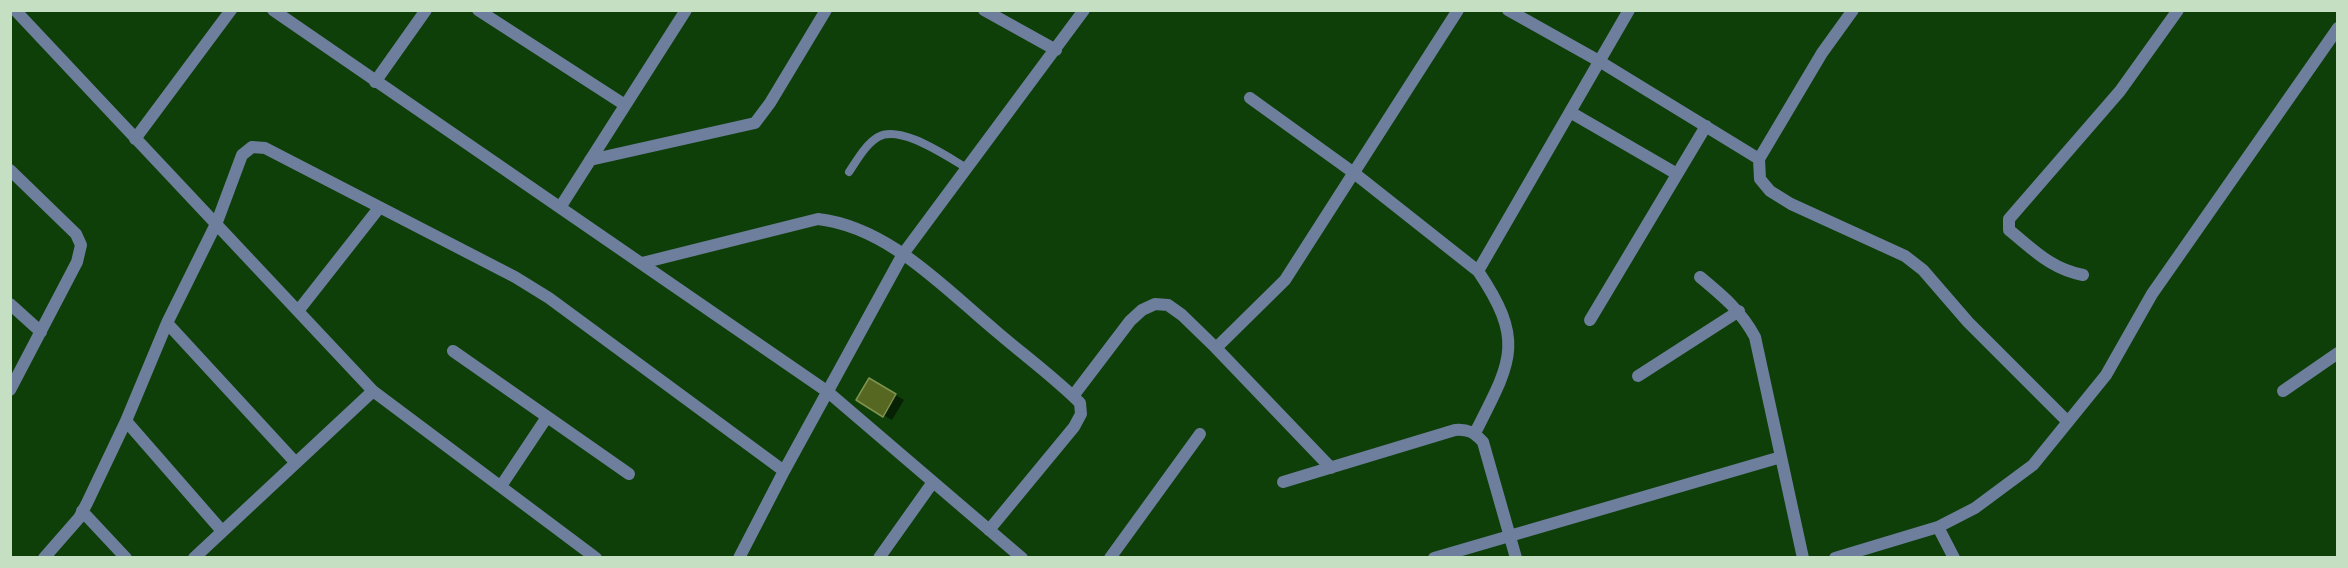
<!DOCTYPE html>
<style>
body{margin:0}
#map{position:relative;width:2348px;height:568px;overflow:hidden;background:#0e3f09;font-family:Karla,sans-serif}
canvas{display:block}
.frame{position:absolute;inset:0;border:12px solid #c5dfc2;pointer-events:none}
</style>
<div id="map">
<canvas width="2348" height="568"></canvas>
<div class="frame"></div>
</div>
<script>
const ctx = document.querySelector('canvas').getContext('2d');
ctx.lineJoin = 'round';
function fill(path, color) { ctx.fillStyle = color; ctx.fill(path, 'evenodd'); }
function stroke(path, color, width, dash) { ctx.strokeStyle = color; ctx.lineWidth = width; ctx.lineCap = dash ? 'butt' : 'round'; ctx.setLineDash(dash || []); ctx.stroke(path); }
fill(new Path2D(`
 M870,380L904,400L892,420L858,400Z`), '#0007');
const building = new Path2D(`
 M869,378L896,394L883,417L856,400Z`);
fill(building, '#556721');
stroke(building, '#80934e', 1.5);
stroke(new Path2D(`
 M849,172C857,160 865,145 878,137C901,124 947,157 967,168`), '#6e7e9d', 8);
stroke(new Path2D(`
 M15,10L373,391L596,558
 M273,10L828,392L1022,558
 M478,10L625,105
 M984,10L1056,50
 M1508,10L1599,61L1759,159
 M1853,10L1822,53L1759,159L1760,179L1770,191L1791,204L1905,256L1923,270L1968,322L2068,422
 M375,82L426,10
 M1250,98L1354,173L1478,271C1526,342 1511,362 1475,433
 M1570,112L1677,174
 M135,139L231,10
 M590,160L755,123L770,103L826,10
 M10,170L76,234L81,245L77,262L10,390
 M561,206L686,10
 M642,263L818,219C889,227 945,289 997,332C1025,356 1055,378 1080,403L1081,414L1074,427L989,530
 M1478,271L1629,10
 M2083,275C2051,269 2034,250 2009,230V219L2120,91L2178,10
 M1700,277C1723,296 1741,311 1755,337L1803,558
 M10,304L41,332
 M298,311L379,208
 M1590,320L1706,126
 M167,323L296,463
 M1216,348L1285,280L1458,10
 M453,351L629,474
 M1638,376L1739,311
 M2283,391L2338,353
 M1073,396L1130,321L1142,310L1155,304L1168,305L1182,315L1216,348L1331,468
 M126,421L222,531
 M1283,482L1455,430C1468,429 1474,432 1483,442L1516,558
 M501,486L547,417
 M82,511L126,558
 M1938,527L1954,558
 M44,558L79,518L87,503L126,421L167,323L217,222L242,155L252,147L265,148L515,277L549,298L784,471
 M194,558L373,391
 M739,558L784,471L903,254L1084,10
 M879,558L933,482
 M1110,558L1200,434
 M1434,558L1781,457
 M1835,558L1938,527L1975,508L2033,465L2106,375L2152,294L2338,28`), '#6e7e9d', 12);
</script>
